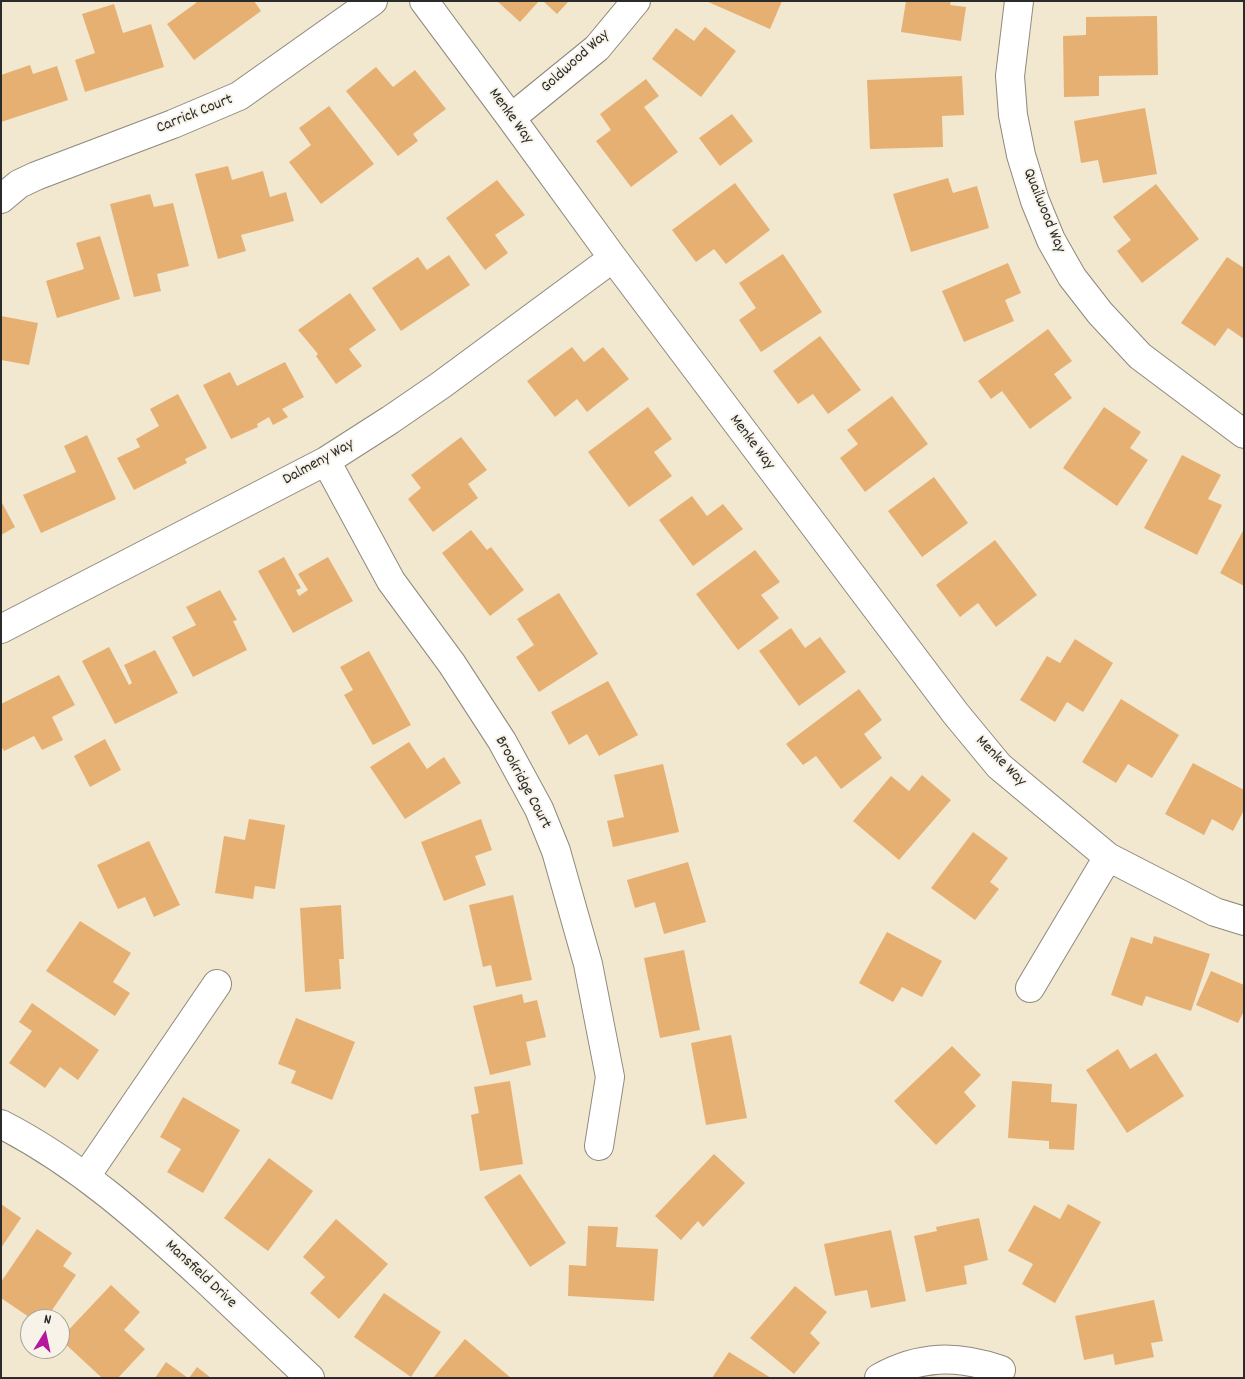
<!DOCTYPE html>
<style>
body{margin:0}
#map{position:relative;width:1245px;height:1379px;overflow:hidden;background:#f2e7cf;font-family:Dekko,sans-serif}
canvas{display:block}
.frame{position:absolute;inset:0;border:2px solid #2b2b2b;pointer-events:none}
.north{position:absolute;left:20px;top:1309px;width:50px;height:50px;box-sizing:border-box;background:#f7f3e8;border:1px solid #a5a39c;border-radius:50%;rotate:10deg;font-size:14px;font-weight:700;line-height:20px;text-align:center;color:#2b2b2b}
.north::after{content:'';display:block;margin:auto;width:18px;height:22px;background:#b5179e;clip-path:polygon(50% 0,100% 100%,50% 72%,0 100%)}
</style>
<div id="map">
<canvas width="1245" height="1379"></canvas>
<div class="frame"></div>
<div class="north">N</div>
</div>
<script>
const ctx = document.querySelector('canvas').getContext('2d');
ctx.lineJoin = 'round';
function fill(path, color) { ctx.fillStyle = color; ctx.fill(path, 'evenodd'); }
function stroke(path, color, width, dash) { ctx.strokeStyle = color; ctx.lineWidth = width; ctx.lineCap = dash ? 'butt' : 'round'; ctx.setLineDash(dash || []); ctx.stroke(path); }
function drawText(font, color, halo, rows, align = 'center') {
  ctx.font = font + ' Dekko,sans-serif'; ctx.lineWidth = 4; ctx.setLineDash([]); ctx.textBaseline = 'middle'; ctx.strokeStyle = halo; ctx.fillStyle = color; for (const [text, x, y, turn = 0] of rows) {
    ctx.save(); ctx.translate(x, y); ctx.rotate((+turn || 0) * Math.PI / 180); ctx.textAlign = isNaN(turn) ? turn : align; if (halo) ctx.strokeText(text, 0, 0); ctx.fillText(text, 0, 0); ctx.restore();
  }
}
fill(new Path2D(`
 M195,1H254L261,11L194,60L167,24L196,3Z
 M497,1H539L520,22Z
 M543,1H569L557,14Z
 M706,1H782L770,29Z
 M906,1H951L950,5L966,7L961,41L901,32Z
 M114,4L123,33L151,24L164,67L85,92L75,60L95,53L82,14Z
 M1157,16L1158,75L1099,76V96L1064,97L1063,36L1086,35V17Z
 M705,27L736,51L701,97L652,59L676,28L694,41Z
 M30,65L33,74L57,66L68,100L1,122V75Z
 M376,67L393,87L415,70L446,109L413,134L418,141L398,156L346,91Z
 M962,76L964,115L942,116L943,147L870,149L867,80Z
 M646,79L659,96L644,107L678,152L631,187L596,141L611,130L600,114Z
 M329,106L374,164L321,204L289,162L311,145L299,128Z
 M1145,108L1157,174L1103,183L1098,160L1081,163L1074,121Z
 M732,114L753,141L720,166L699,138Z
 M228,166L232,180L263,171L270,197L286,192L294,221L241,235L246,251L218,259L195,174Z
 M948,178L953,193L977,186L989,228L911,252L893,194Z
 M497,180L525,215L495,235L508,253L485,270L446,218Z
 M735,183L770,230L726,264L714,249L696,262L672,230Z
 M1156,184L1199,239L1142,283L1117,251L1131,240L1113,217Z
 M150,194L154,207L173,203L189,266L157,274L161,291L134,297L110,204Z
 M100,236L120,299L57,318L46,281L84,269L76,243Z
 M783,254L822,312L761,352L739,320L756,308L739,283Z
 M449,255L470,285L401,331L372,288L418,257L427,270Z
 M1227,257L1244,268V339L1228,328L1215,346L1181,323Z
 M1008,263L1021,293L1005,300L1014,321L964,342L942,291Z
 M350,293L376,330L349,349L362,366L336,384L316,356L318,354L298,330Z
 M1,316L38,323L29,365L1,360Z
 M1048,329L1072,361L1054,374L1072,398L1030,429L1002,391L991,399L978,381Z
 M820,336L861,390L828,414L813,394L798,404L773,371Z
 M572,347L584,362L603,347L629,379L587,412L577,399L555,417L527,381Z
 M285,362L304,397L282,409L288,417L273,425L269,417L257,424L258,427L231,439L203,385L230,372L237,386Z
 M178,394L207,448L185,459L187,463L134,490L117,458L140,447L136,439L159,426L150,409Z
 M892,396L928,444L865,492L840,458L858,444L847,430Z
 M648,407L672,439L654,452L672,476L629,507L588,452Z
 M1104,407L1141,432L1130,448L1148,460L1117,506L1063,468Z
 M87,435L116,499L41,533L23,495L76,472L64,446Z
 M461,437L487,470L468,484L478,498L433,532L408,499L421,488L411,475Z
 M1182,455L1221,475L1208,499L1222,505L1197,555L1144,528Z
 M934,477L968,523L922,557L888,511Z
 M692,496L707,516L723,504L743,529L693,566L659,520Z
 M1,501L15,527L1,535Z
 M1244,529V586L1220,573Z
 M471,530L487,550L491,547L524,590L490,616L442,553Z
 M995,540L1037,595L996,627L978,603L960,617L936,585Z
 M755,550L780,582L761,595L779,618L738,650L696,594Z
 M284,557L301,588L296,590L299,596L308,590L298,574L328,557L353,601L293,633L258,571Z
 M220,590L237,620L233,621L247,650L193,677L172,637L196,625L186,607Z
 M559,593L598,654L539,692L516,657L534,645L517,619Z
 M791,628L805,648L820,637L846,672L799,706L759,651Z
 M1075,639L1113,663L1083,712L1067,702L1055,722L1020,700L1047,656L1060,663Z
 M109,647L129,685L132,683L124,665L155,650L178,693L115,724L82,661Z
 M369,651L411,725L373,745L344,695L353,690L340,667Z
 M59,675L75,705L52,717L63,740L42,750L34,736L4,751L1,746V704Z
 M608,681L638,735L599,756L587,734L569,745L551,712Z
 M859,689L882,720L864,734L882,758L841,789L816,756L803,765L786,744Z
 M1121,699L1179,735L1152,778L1128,764L1116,783L1082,762Z
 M105,739L121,770L90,787L74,756Z
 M409,742L427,769L444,757L461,783L405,819L370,767Z
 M1193,763L1244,790V810L1233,831L1212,819L1204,835L1165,814Z
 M663,764L679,832L613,847L607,821L624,817L614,775Z
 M922,775L951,800L899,860L853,821L891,776L909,791Z
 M249,819L285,825L275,889L255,886L253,899L215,893L224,836L245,840Z
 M481,819L492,850L475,856L486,885L444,901L421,842Z
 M973,832L1008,858L990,882L999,889L975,920L931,888Z
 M149,841L180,905L154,917L145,897L118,909L97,865Z
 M688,862L706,922L664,934L655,902L635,908L627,880Z
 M513,895L532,980L496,987L491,965L483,967L469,905Z
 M341,905L344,959H339L341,989L305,992L300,908Z
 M80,921L131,953L113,982L130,993L115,1016L46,971Z
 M887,932L942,961L922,997L902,987L893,1002L859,983Z
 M1154,936L1210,954L1191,1011L1146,996L1142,1006L1111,995L1131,937L1152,944Z
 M684,950L700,1030L660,1038L644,958Z
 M1211,971L1244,985V1011L1238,1023L1196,1005Z
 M522,994L524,1003L537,1000L546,1037L526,1042L531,1065L490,1075L473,1006Z
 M32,1003L99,1050L78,1080L60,1067L45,1088L9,1063L32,1031L19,1022Z
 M296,1018L355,1042L332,1100L291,1083L296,1071L278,1064Z
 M731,1035L747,1118L706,1125L691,1043Z
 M952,1046L981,1075L964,1092L976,1106L936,1145L894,1101Z
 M1118,1049L1130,1069L1156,1053L1184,1096L1127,1133L1086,1070Z
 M510,1081L523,1164L480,1171L471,1115L479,1113L474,1087Z
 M1012,1081L1052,1084L1051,1102L1077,1104L1074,1150L1049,1149V1141L1008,1138Z
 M183,1097L240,1130L203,1193L167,1172L181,1149L160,1137Z
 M714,1154L745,1183L703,1227L698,1221L681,1240L655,1216Z
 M269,1158L313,1191L268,1251L224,1218Z
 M520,1174L566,1243L530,1267L484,1197Z
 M1,1204L21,1218L1,1248Z
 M1068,1204L1101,1222L1055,1303L1022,1284L1033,1264L1008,1251L1034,1205L1060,1219Z
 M979,1218L988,1260L964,1266L967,1284L926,1292L914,1236L937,1231L936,1227Z
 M336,1219L388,1264L339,1319L310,1293L325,1277L303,1257Z
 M588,1226L618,1227L616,1247L658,1249L654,1301L568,1296L569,1265L586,1266Z
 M37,1229L72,1253L63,1266L76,1275L46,1319H32L1,1298V1282Z
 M891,1230L906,1301L871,1308L867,1290L835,1296L824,1244Z
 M111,1285L140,1312L124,1330L145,1349L118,1378H102L60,1339Z
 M795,1286L827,1312L810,1333L820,1343L794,1374L750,1338Z
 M384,1293L441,1332L411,1377L354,1337Z
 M1154,1300L1163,1341L1151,1343L1154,1357L1115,1365L1113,1354L1084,1360L1075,1316Z
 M465,1339L511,1378H433Z
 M729,1352L771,1378H712Z
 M166,1362L188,1378H155Z
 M197,1367L211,1378H189Z`), '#e7b073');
const minor = new Path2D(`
 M424,1L511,118L613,258L956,714L999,766L1108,857L1215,912L1244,921
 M1019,1L1010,76L1013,115L1021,155L1035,201L1051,240L1072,277L1100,313L1140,356L1244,434
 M511,118L597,48L636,1
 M1,199L19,184L36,176L173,124L239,96L373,1
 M326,461L391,581L452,664L502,741L539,809L556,851L588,964L610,1077L599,1146
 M1,629L326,461L390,420L441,385L613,258
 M1030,988L1108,857
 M1,1124C79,1164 141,1220 205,1279C240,1312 275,1345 310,1378
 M86,1176L217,984
 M879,1378C920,1355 957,1355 1001,1370`);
stroke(minor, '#8e897d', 30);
stroke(minor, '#fff', 28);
drawText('16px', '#2b2b2b', '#f7f3e8', [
 ["Goldwood Way",576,62,-42],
 ["Carrick Court",195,115,-22],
 ["Menke Way",510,117,54],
 ["Quailwood Way",1043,211,68],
 ["Menke Way",751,443,53],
 ["Dalmeny Way",319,463,-29],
 ["Menke Way",1000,762,45],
 ["Brookridge Court",522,783,62],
 ["Mansfield Drive",200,1275,43]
]);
</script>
